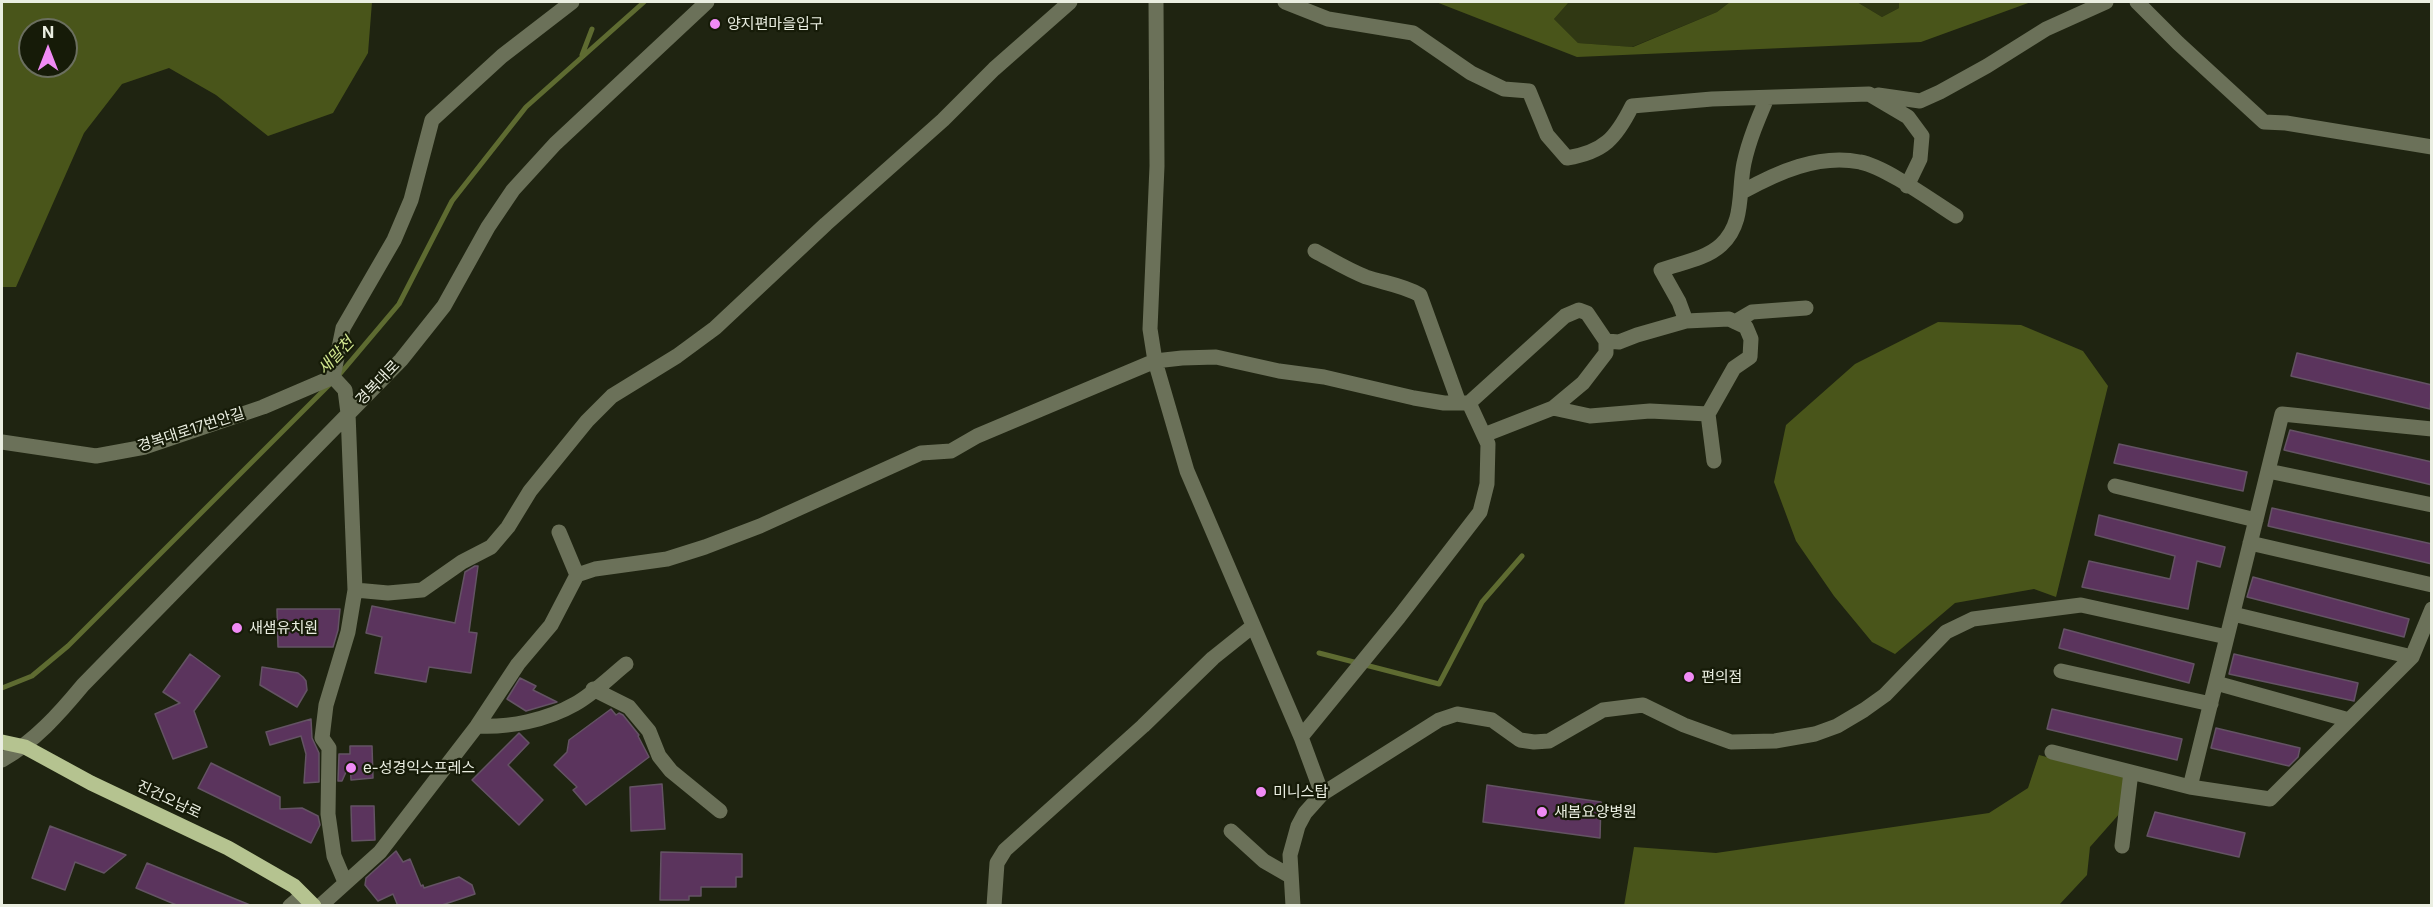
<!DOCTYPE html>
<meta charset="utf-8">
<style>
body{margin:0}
#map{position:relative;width:2433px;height:907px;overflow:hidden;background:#1f2411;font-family:Inter,sans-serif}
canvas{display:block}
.frame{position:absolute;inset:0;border:3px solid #eaeee1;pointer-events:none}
.north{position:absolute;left:18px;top:18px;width:60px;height:60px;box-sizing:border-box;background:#161b08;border:2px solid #6b6f5f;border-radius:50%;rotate:0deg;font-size:16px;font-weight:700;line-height:24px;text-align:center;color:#eaeee1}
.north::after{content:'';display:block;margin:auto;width:21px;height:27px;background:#f08bf5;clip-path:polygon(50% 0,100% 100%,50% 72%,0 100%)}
</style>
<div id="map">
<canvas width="2433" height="907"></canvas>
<div class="frame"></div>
<div class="north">N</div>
</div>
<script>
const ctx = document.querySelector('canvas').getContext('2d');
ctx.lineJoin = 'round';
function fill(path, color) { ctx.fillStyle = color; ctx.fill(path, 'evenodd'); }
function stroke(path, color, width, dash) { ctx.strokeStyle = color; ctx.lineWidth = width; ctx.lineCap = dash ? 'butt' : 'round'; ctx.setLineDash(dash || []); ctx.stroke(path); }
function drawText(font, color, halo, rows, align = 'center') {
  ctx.font = font + ' Inter,"Noto Sans KR",sans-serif'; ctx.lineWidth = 4.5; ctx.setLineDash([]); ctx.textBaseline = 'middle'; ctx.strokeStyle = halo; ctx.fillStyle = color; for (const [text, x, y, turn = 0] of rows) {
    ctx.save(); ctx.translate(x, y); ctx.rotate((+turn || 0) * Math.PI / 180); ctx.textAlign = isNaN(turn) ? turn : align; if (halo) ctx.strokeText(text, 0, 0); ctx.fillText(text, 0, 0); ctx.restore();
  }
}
fill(new Path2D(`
 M1569,2H1730L1717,12L1632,47L1578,43L1554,19Z
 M1857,2H1899V8L1882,17Z`), '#303813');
fill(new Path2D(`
 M2,2H372L368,53L333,113L268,136L216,95L169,68L122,84L84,133L16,287H2ZM30,30H66V66H30Z
 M1436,2H1569L1554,19L1578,43L1633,47L1717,12L1730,2H1857L1882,17L1899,8V2H2031L1921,42L1577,57Z
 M1938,322L2021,325L2083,351L2108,386L2056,597L2034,589L1955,603L1895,654L1872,642L1834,596L1796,541L1774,482L1786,425L1855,364Z
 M2039,755L2124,777L2121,812L2090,847L2087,875L2059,905L1624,906L1634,847L1716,853L1989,813L2028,788Z`), '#49551a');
stroke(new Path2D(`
 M582,55L592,29
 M339,375L399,304L452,201L526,107L644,2
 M1319,653L1439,684L1482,602L1522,556
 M2,688L32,676L68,646L330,384`), '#5e6b31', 5);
const building = new Path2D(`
 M2297,353L2432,385L2430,409L2291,376Z
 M2290,430L2432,462V485L2284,450Z
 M2119,444L2247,472L2243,491L2114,463Z
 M2272,508L2432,544V564L2268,526Z
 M2099,515L2225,547L2220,567L2197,561L2188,609L2082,587L2089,561L2170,579L2175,556L2095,535Z
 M475,566H478L469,632L477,633L471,673L429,667L426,682L375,673L382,637L366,633L372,606L455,623L465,572Z
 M2253,577L2409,619L2404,637L2247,597Z
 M277,609H340L338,630L333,647H278Z
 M2064,629L2194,664L2189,683L2059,648Z
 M190,654L220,676L194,711L207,747L173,759L155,714L180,703L163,692Z
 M2234,654L2358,683L2354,701L2229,674Z
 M262,667L298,673L303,677L306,681L307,690L297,707L260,685Z
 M520,678L536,686L533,690L557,702L526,711L507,699Z
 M611,709L616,715L619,713L623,715L639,735L638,736L649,757L586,805L573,790L577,787L554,765L567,752L569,740Z
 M2052,709L2182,739L2177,760L2047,729Z
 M311,719L312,738L319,753V782L304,783L306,754L301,736L270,745L266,732Z
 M2216,728L2300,748L2298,757L2289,766L2211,748Z
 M519,733L529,743L508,765L543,800L519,825L472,780Z
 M350,746H372L373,778L351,780L350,763L342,781H338L339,754H350Z
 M211,763L280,797V809L302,808L318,816L320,825L311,843L198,788Z
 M662,784L665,829L631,831L630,787Z
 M1487,785L1601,802L1600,838L1483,822Z
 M351,806H374L375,840L352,841Z
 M2155,812L2245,833L2239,857L2147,836Z
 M50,826L126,855L104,873L75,862L65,890L32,878Z
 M396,851L403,862L410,859L421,886L423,885L424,888L459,877L472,885L475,894L439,906H398L393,894L378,901L365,885L366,878Z
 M661,852L742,854V877H736V887H701V896H689V900H660Z
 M147,863L250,905V906H179L136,888Z`);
fill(building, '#5b345d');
stroke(building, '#645364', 1.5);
stroke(new Path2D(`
 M1156,2L1157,166L1150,329L1155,361L1187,471L1301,737L1322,794
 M1285,2L1328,19L1413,33L1471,73L1504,89L1529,91L1547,135L1567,158C1604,152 1616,138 1632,106L1712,99L1869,94L1908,117L1922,136L1920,159L1907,186
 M2137,2L2178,43L2264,122L2286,123L2432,147
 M1878,95L1920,101L1940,92L1987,66L2046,29L2106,2
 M1742,192C1778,172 1818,154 1860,162C1884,166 1934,202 1956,216
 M1315,251C1332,260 1348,270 1366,277C1384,283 1403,285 1420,295L1459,403
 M1686,321L1679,302L1661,270C1680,263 1706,259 1721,245C1745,223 1738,191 1744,163C1749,140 1758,119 1767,98
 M1735,322L1752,312L1806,308
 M1606,341L1619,342L1637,335L1686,321L1729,319L1746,327L1751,339L1750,357L1734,368L1708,414L1714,461
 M333,377L345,390L348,413L355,590L348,632L326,705L322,738L329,748L328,814L334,856L345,882
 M333,377L343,328L394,240L411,200L432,120L502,56L572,2
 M1469,403L1565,316L1579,310L1587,313L1606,341V353L1583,383L1553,408L1484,435
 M1553,408L1590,416L1650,411L1708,414
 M2,442L96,456L145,447L263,407L333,377
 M2268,471L2432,505
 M2115,486L2256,520
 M559,532L577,575
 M2250,543L2432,585
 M355,590L388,593L422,590L462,562L491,547L508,527L530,491L587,421L612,396L677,356L715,328L826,224L943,120L994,69L1070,2
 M2233,614L2412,657
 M2061,671L2211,704
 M2216,683L2349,720
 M593,689L629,707L649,731L659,756L671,771L720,811
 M477,726C509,728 547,720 575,704C593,694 610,677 626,664
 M2052,752L2190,787L2282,414L2432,429
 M2,760C35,741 59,714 83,685L401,360L444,306L488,227L513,190L555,144L707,2
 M2190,787L2270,799L2412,657L2432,609
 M1231,831L1264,861L1290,876
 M2122,846L2131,772
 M290,906L303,895
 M320,906L380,852L477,726L518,664L551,625L577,575L595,569L667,559L705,547L760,526L921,453L951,451L977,436L1155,361L1182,358L1216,357L1279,371L1324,377L1414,398L1444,403H1469L1488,444L1487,484L1480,512L1399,617L1301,737
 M994,906L997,863L1005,850L1143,726L1213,658L1253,626
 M1293,906L1290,855L1298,826L1305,813L1322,794L1439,720L1457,714L1492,720L1520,740L1534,742L1549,741L1603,710L1643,705L1684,725L1731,742L1775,741L1815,734L1837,726L1864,710L1885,695L1946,632L1973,619L2081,605L2227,637`), '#6b7159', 15);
stroke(new Path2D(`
 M2,742L25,747L91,783L228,848L294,886L314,906`), '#b5c390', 15);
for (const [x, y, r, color] of [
 [715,24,6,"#f08bf5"],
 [237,628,6,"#f08bf5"],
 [1689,677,6,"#f08bf5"],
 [351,768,6,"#f08bf5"],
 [1261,792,6,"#f08bf5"],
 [1542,812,6,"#f08bf5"]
]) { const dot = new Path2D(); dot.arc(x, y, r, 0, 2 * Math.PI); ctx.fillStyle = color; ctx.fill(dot); stroke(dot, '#161b08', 2); }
drawText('15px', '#eaeee1', '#161b08', [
 ["양지편마을입구",727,24],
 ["새샘유치원",249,628],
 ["편의점",1701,677],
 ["e-성경익스프레스",363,768],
 ["미니스탑",1273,792],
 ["새봄요양병원",1554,812]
], 'left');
drawText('15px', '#eaeee1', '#161b08', [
 ["경복대로",378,383,-46],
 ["경복대로17번안길",191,430,-18],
 ["진건오남로",169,800,25]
]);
drawText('italic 16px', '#d2e790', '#161b08', [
 ["새말천",336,356,-47]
]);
</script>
